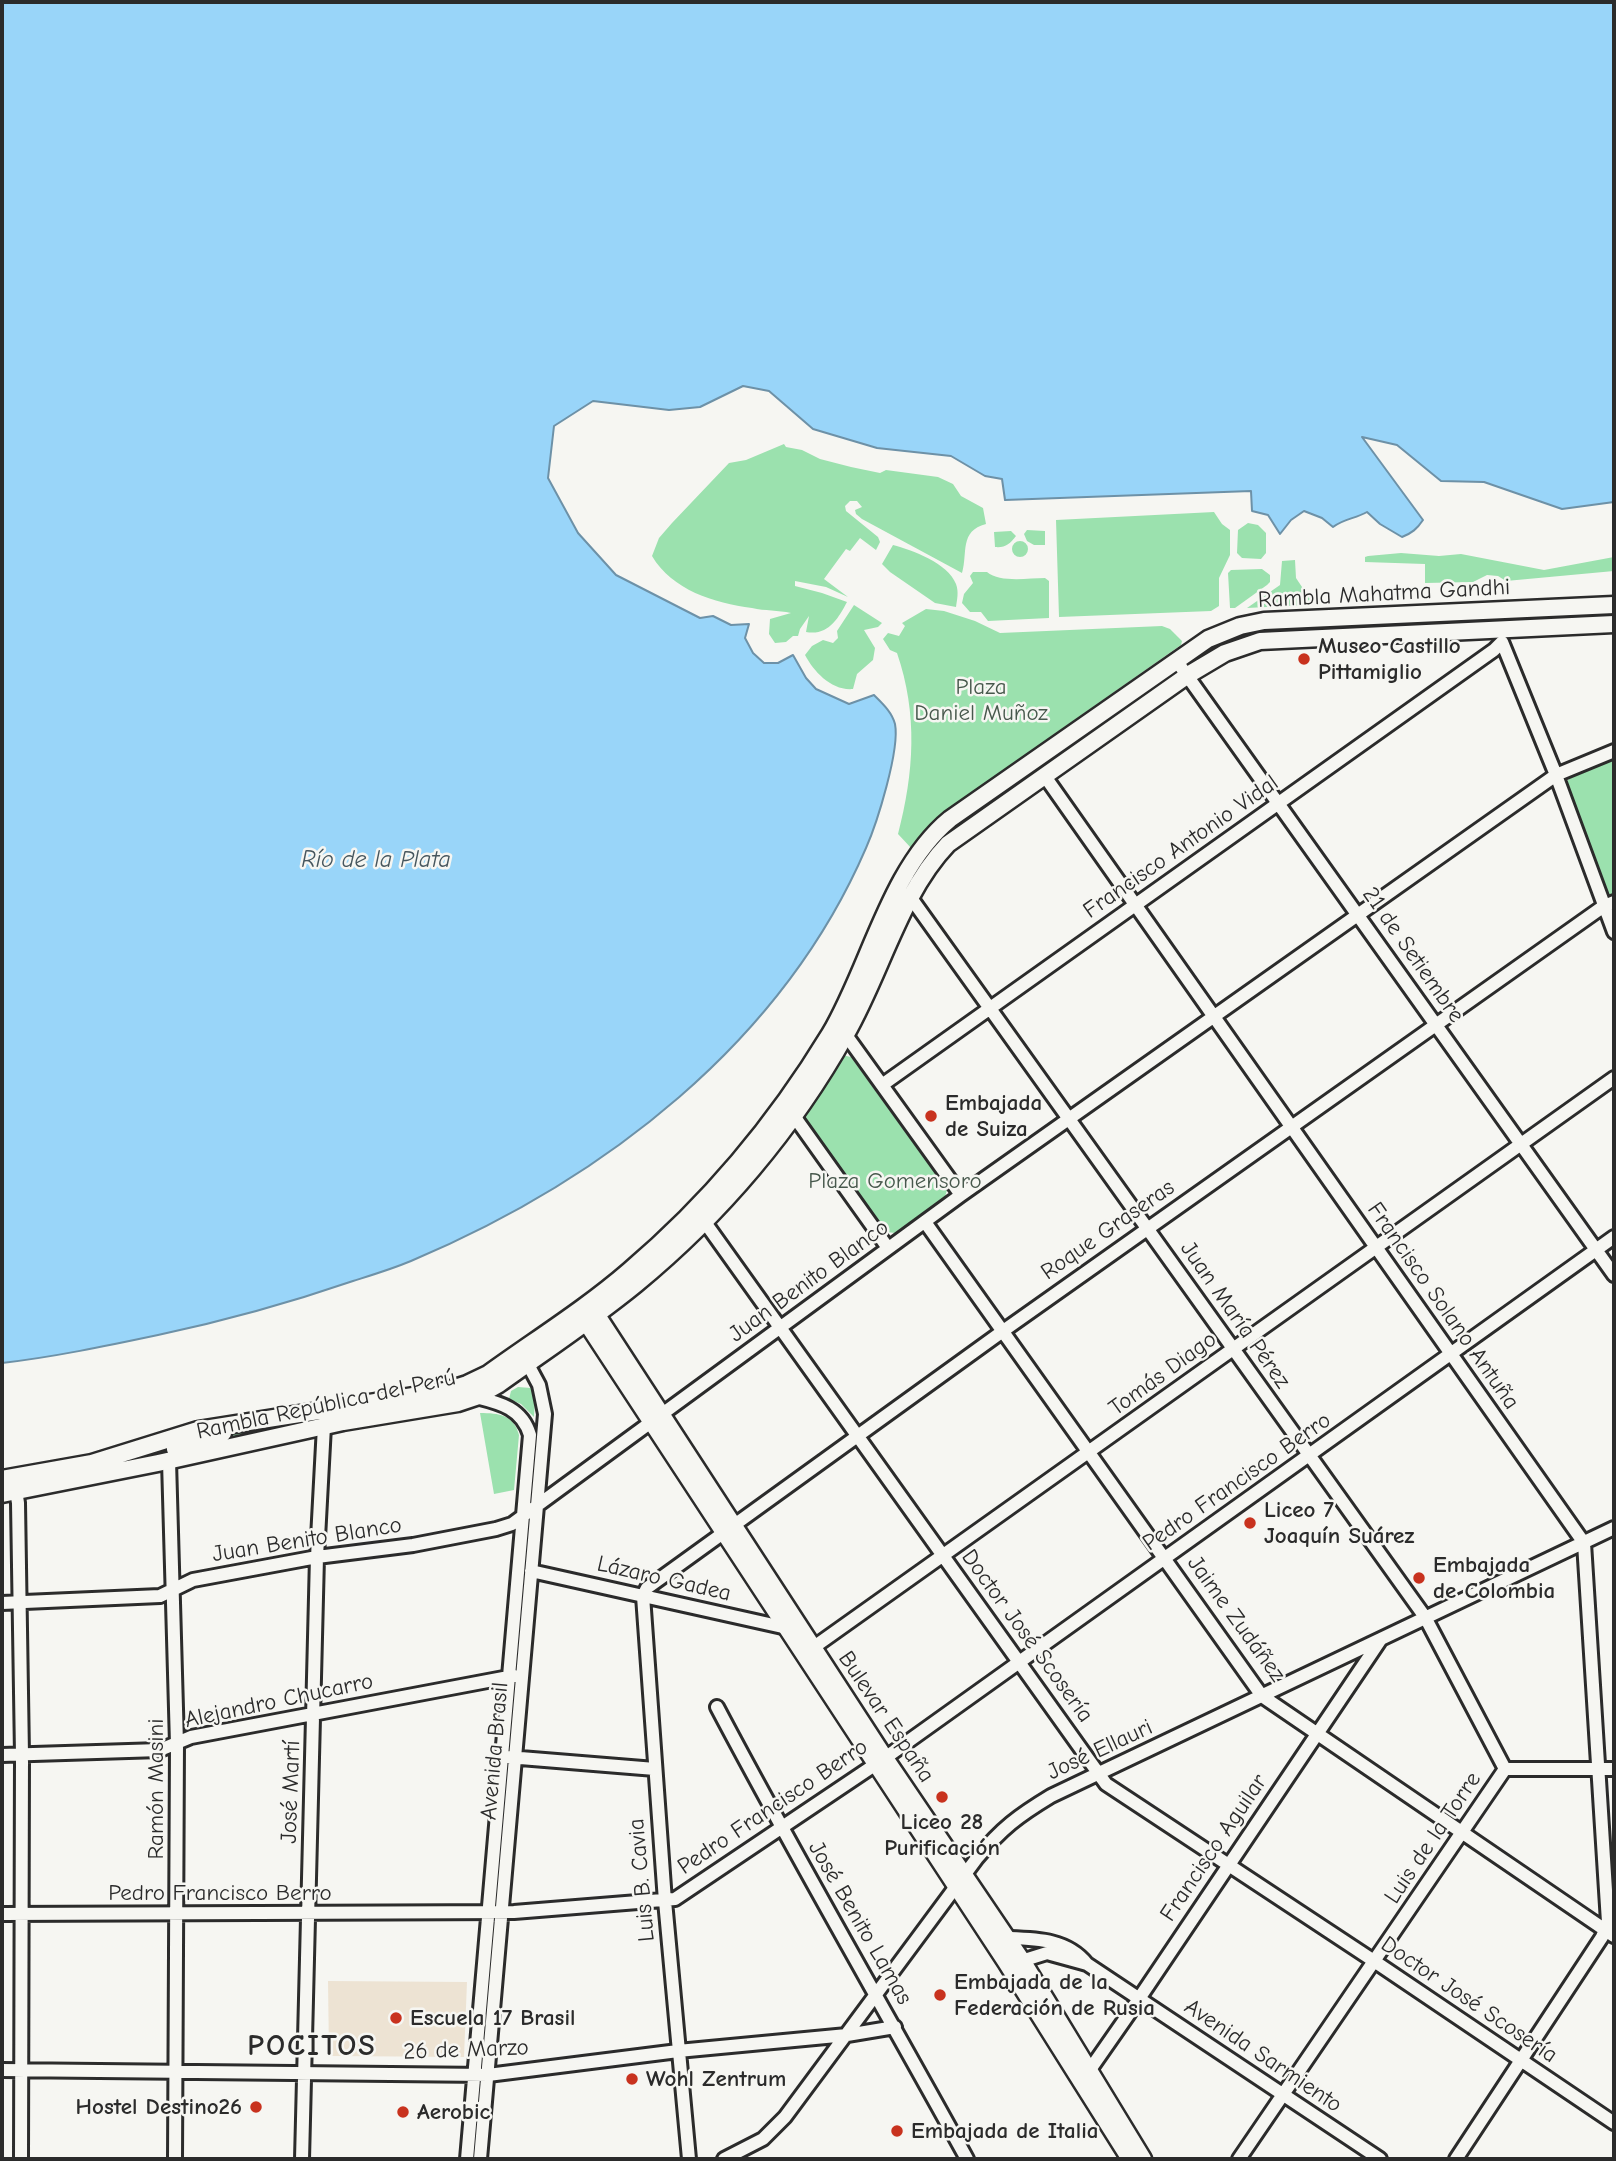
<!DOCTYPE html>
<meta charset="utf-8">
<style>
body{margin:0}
#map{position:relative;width:1616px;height:2161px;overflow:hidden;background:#f6f6f2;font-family:"Comic Neue",sans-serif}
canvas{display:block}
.frame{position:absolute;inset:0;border:4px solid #2b2b2b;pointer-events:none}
</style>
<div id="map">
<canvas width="1616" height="2161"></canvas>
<div class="frame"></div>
</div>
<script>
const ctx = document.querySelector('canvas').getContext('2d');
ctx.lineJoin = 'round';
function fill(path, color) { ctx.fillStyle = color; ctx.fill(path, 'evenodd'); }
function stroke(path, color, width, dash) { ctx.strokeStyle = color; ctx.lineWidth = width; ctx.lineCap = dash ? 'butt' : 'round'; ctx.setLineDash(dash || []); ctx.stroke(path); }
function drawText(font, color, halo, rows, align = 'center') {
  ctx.font = font + ' "Comic Neue",sans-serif'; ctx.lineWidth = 5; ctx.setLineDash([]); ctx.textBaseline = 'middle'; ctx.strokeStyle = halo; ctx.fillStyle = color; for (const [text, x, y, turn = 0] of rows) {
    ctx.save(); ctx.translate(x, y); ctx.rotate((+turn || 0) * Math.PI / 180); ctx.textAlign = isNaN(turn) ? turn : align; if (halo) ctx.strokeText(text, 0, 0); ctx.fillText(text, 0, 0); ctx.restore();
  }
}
fill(new Path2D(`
 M328,1981L467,1982L464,2057L329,2056Z`), '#ede3d3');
fill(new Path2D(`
 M784,444L786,447L802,450L820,459L851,467L880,473L886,470L938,477L953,484L961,496L983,508L986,524C959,531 968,553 962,573L862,519L856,514L855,510L862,507L857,501H850L845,506L846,511L878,537L880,542L876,550L860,538L850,551L846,549L824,579L848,597L826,587L795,581V586L822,593L847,602C838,619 828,636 806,632L809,616L800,629L798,636H793L786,642L775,643L769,634L770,619L791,613C778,610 765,611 752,608C714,603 672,590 652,556L659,538L672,523L729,463L746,460Z
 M1214,512L1222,524L1230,530V555L1219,578V606L1211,611L1059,617L1056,520Z
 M1248,523L1258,525L1266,533V553L1261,559L1242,558L1237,553L1238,530Z
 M1027,530L1045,531V545H1034L1027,541L1024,534Z
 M1011,531L1016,536C1010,544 1005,548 995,547L994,532Z
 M1012 549a8 8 0 1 1 16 0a8 8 0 1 1-16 0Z
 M893,545C912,550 948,563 956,584C959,592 957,600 956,607L935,603L890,572L882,564Z
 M1401,553L1439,556L1461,554L1544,570L1614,557V571L1506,581L1498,576L1487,575L1473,582L1425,583V564L1365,562V557L1368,556Z
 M1295,560L1296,578L1310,599L1306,605L1247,608L1280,585L1282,561Z
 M1262,569L1270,575V582L1267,585L1235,608H1230L1228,573L1231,570Z
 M973,572H987C1000,583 1028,578 1045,578L1049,581V618L988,621L981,612H970L962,603L964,594L973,583L970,576Z
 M854,605L882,623L878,627L864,630L875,648L873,660L857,674L853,689C832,691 814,672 805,655L812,646L823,640L833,643L838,638L837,631Z
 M926,609L944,611L975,621L1000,633L1162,626L1170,629L1182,641L1181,645L955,804L932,825L912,849L898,834C914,773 918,714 897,653L890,650L883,639L888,633L899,636L905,626L902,623Z
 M1507,617L1500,624L1271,634C1237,639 1217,647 1189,667L1183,661L1197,651L1252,628Z
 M1614,760V917L1565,784L1571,776Z
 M1043,761L1041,771L925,860L900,900L918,865L944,832Z
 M842,1055L851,1057L947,1190L945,1197L895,1233L887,1232L804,1116Z
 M484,1385L179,1451L239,1430Z
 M518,1387L531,1388L535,1400L534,1417L521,1404L509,1399L511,1391Z
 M480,1413C499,1413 514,1415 519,1435L514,1490L494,1494Z`), '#9be1ae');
const water = new Path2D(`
 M2,2H1614V502L1562,509L1484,482L1441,481L1397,445L1362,437L1423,520C1417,529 1412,533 1402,537L1380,524L1367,512C1355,519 1345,518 1333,527L1322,518L1304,511L1291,520L1280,534L1268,515L1252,511L1251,491L1005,500L1002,479L985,476L951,456L877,448L813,429L769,391L743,386L700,407L669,410L593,401L554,426L548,478L578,533L616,575L700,618L713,616L731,625L749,624L745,638L753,653L764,663H778L793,655L806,678L816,689L849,704L874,695C882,703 892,712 895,724C900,750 877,823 866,848C782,1043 603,1180 411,1261C392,1269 372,1275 353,1281C289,1303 224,1321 158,1335C106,1346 54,1357 2,1363Z`);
fill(water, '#99d5f9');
stroke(water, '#6d91a7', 2);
const minor = new Path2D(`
 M1502,642L1556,775L1614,932
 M1176,660L1614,1275
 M1044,775L1584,1543L1608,1922L1602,1937L1456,2159
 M911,898L1425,1617L1505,1769
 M846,1035L961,1195
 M882,1085L1494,650L1502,642
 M794,1116L888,1248
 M704,1221L1106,1784L1374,1961L1614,2123
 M925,1222L1262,1696L1614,1936
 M169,1461L177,1744L175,2159
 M15,1484L18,1503L22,1755L21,2159
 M531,1571L787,1628
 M2,1603L160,1596L193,1580L317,1557L413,1545L496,1529L512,1524L961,1195L1556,775L1614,751
 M807,1652L1614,1078
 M717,1707C797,1859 884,2008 967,2159
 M2,1755L160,1750L191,1737L514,1676
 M508,1757L655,1769
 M1505,1769H1614
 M2,1914L514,1912L675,1899L885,1758L1614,1237
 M1006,1938C1037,1939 1067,1939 1087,1964L1380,2159
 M1015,1963L1047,1953L1087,1964
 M2,2070L488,2075L678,2051L847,2035L895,2027
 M1084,2075L1089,2071L1128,2015L1381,1639
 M302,2159L317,1557L324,1426
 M467,2159L530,1435C522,1408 500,1403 476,1397
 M480,2159L545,1414L539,1385L524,1357
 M689,2159L665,1901L643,1596L647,1588L1003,1331L1604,906L1614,902
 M724,2159L763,2139L785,2117L977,1858C1002,1828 1018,1816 1051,1796L1614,1528
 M1239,2159L1505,1769`);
const major = new Path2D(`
 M591,1306L885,1758L1023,1962L1143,2159
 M586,1322L1006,1962L1130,2159
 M175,1449L223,1433
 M2,1479L92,1463L198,1430L445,1391L467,1384L488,1374C535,1340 585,1309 629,1271C708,1204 776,1123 830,1034C870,967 889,869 950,819L1208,639L1240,626L1264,621L1614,605
 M2,1494L158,1463L343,1422L458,1403L476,1397L499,1384C545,1351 592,1320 636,1284C720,1215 793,1129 846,1034C881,973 900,894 948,844L1188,675L1225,653L1260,641L1614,624`);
stroke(minor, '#2b2b2b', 18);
stroke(major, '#2b2b2b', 21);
stroke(minor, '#f6f6f2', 12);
stroke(major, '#f6f6f2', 16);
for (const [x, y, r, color] of [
 [1304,659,7,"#c8321e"],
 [931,1116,7,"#c8321e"],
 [1250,1523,7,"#c8321e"],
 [1419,1578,7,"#c8321e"],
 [942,1797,7,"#c8321e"],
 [940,1995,7,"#c8321e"],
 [396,2018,7,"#c8321e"],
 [632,2079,7,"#c8321e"],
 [256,2107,7,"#c8321e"],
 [403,2112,7,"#c8321e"],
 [897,2131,7,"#c8321e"]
]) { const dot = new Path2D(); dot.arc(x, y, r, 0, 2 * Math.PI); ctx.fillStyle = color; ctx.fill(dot); stroke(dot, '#f6f6f2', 2.5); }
drawText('23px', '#2b2b2b', '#f6f6f2', [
 ["Rambla Mahatma Gandhi",1384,594,-3],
 ["Francisco Antonio Vidal",1181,847,-35],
 ["21 de Setiembre",1413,955,55],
 ["Roque Graseras",1108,1230,-35],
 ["Juan Benito Blanco",809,1281,-36],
 ["Francisco Solano Antuña",1443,1306,55],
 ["Juan María Pérez",1235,1315,55],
 ["Tomás Diago",1163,1374,-36],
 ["Rambla República del Perú",326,1405,-12],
 ["Pedro Francisco Berro",1237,1482,-35],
 ["Juan Benito Blanco",307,1540,-9],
 ["Lázaro Gadea",664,1579,13],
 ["Jaime Zudáñez",1236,1619,54],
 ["Doctor José Scosería",1027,1636,54],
 ["Alejandro Chucarro",279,1701,-12],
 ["Bulevar España",886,1717,56],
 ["José Ellauri",1100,1750,-25],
 ["Avenida Brasil",495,1751,-85],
 ["Ramón Masini",156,1789,-90],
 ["José Martí",291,1792,-88],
 ["Pedro Francisco Berro",773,1807,-34],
 ["Luis de la Torre",1433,1838,-56],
 ["Francisco Aguilar",1214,1848,-56],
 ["Luis B. Cavia",642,1880,-95],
 ["Pedro Francisco Berro",220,1893],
 ["José Benito Lamas",860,1923,60],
 ["Doctor José Scosería",1469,2000,34],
 ["26 de Marzo",466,2050,-2],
 ["Avenida Sarmiento",1263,2056,34]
]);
drawText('bold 23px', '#2b2b2b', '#f6f6f2', [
 ["Museo Castillo",1318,646],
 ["Pittamiglio",1318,672],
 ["Embajada",945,1103],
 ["de Suiza",945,1129],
 ["Liceo 7",1264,1510],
 ["Joaquín Suárez",1264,1536],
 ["Embajada",1433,1565],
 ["de Colombia",1433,1591],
 ["Liceo 28",942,1822,"center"],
 ["Purificación",942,1848,"center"],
 ["Embajada de la",954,1982],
 ["Federación de Rusia",954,2008],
 ["Escuela 17 Brasil",410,2018],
 ["Wohl Zentrum",646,2079],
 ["Hostel Destino26",242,2107,"right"],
 ["Aerobic",417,2112],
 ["Embajada de Italia",911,2131]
], 'left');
drawText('23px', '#47584c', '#f6f6f2', [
 ["Plaza",981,687],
 ["Daniel Muñoz",981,713],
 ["Plaza Gomensoro",895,1181]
]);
drawText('italic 24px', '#46565e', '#f6f6f2', [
 ["Río de la Plata",376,860]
]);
ctx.letterSpacing = '2px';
drawText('bold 30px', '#2b2b2b', '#f6f6f2', [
 ["POCITOS",312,2047]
]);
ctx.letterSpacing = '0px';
</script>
